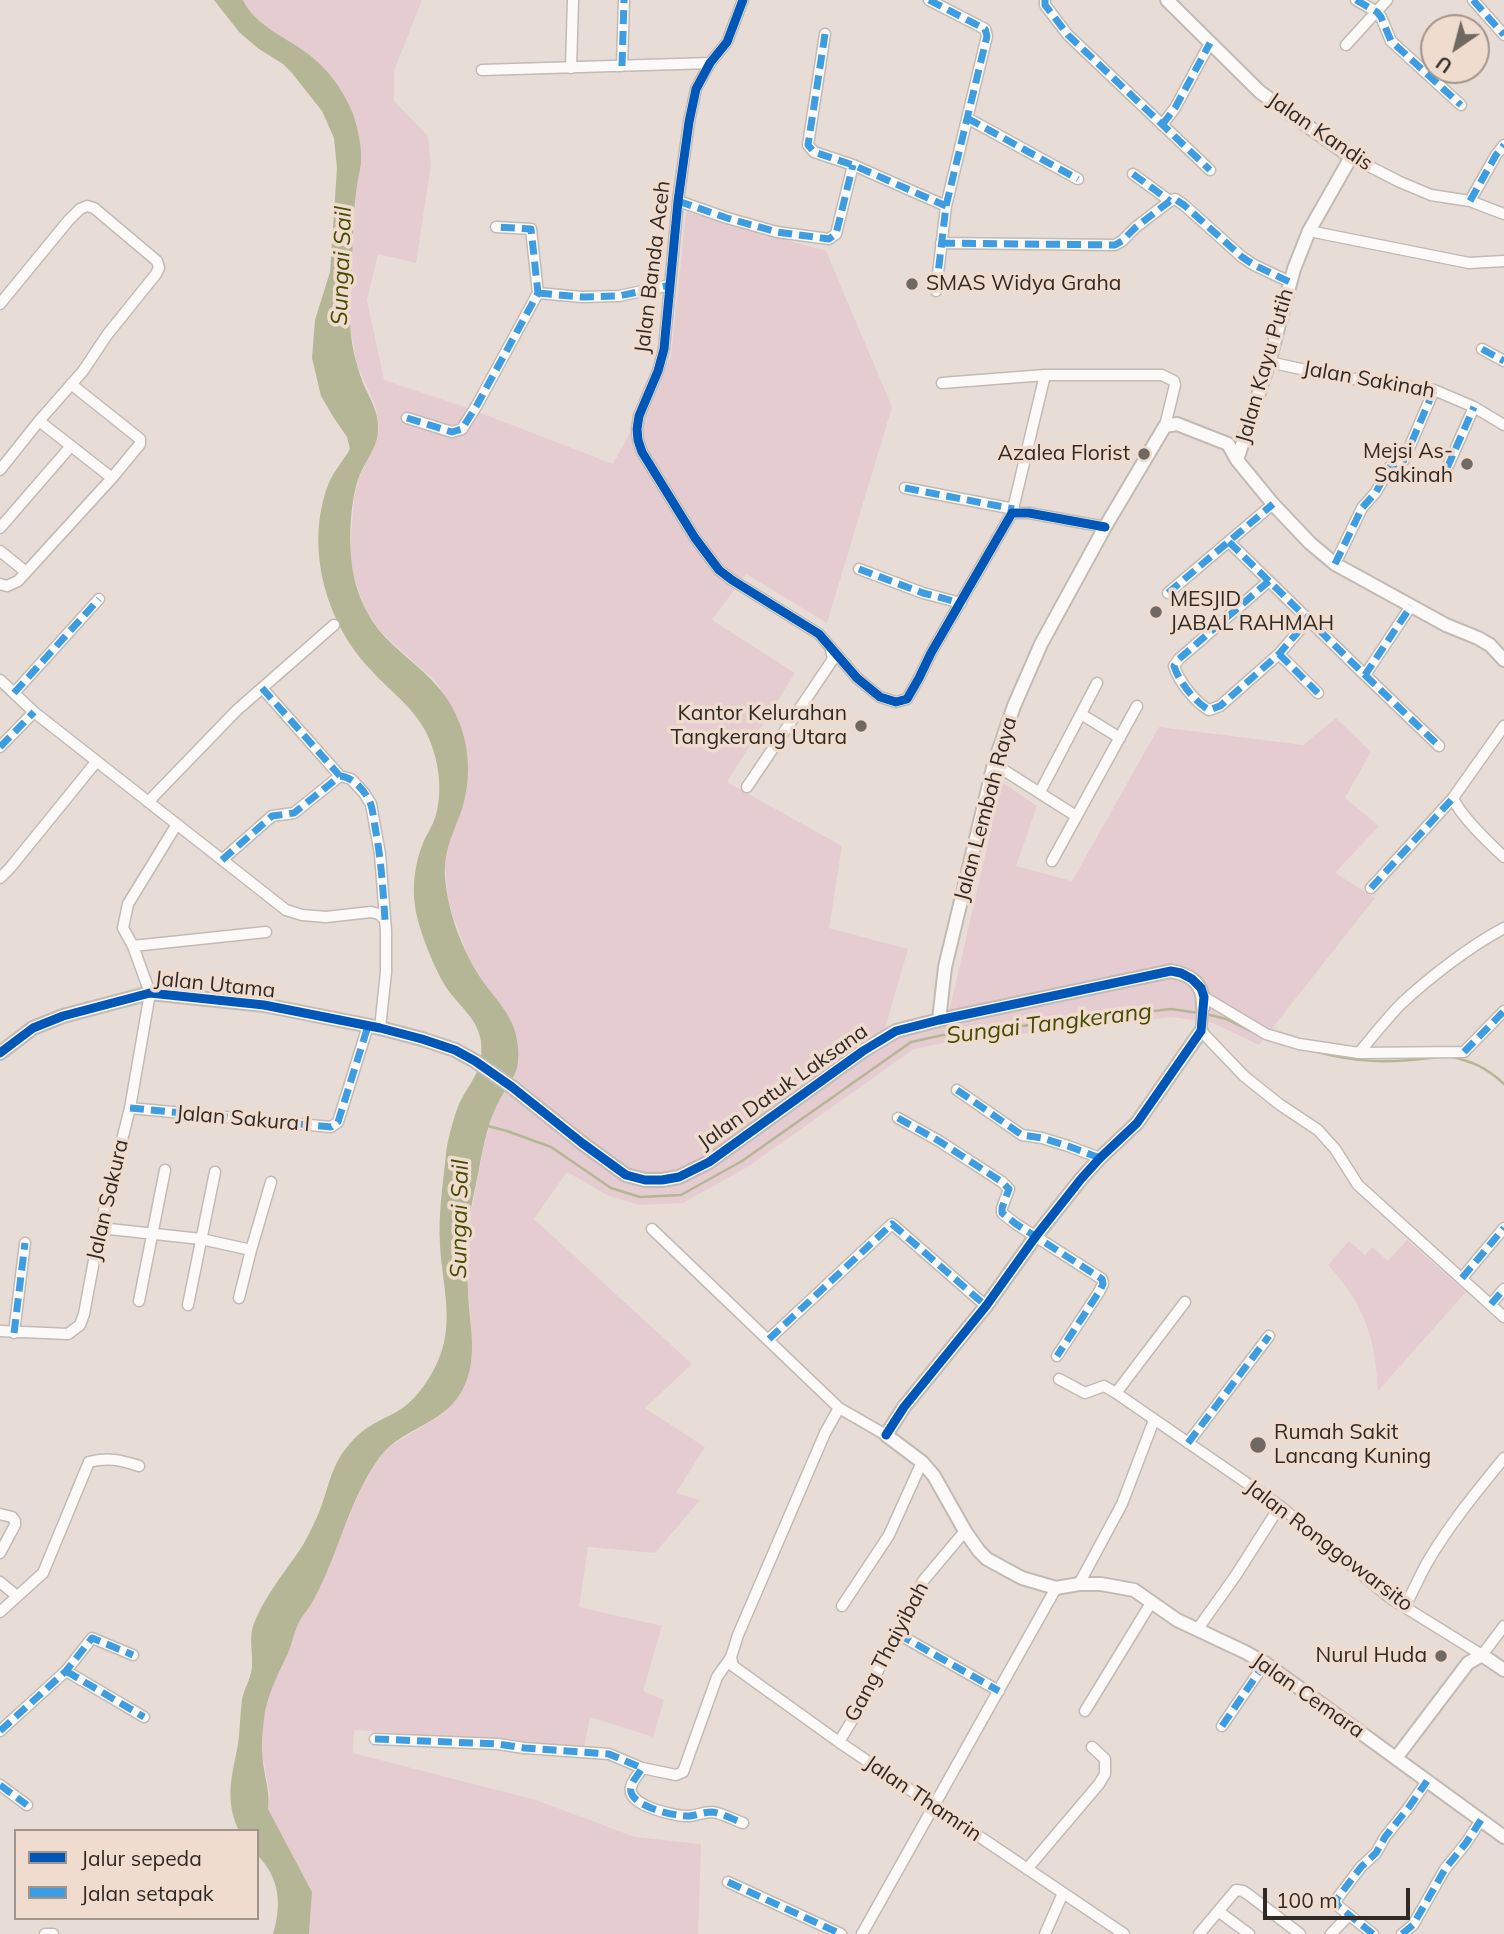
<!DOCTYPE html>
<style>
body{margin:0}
#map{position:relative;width:1504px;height:1934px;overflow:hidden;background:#e8ddd6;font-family:Mulish,sans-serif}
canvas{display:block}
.legend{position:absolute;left:14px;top:1829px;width:245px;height:91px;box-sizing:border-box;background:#efdccf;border:2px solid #a3948b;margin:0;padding:9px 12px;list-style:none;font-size:21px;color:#302924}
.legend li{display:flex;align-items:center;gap:14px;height:35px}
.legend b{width:35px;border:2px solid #a3948b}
.north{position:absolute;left:1420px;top:14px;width:70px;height:70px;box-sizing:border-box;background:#efdccf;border:2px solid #a3948b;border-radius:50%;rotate:215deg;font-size:19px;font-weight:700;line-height:28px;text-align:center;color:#302924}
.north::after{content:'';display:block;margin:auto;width:24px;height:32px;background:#706862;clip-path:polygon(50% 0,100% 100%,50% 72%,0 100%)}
.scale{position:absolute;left:1263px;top:1888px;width:147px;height:32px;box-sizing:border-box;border:4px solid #302924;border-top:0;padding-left:9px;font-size:21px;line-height:24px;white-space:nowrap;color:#302924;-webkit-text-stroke:5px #efdccf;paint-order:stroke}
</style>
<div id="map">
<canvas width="1504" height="1934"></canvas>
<ul class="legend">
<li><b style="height:9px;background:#0057b8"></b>Jalur sepeda</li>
<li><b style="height:9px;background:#3e9ce0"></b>Jalan setapak</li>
</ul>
<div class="north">U</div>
<div class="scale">100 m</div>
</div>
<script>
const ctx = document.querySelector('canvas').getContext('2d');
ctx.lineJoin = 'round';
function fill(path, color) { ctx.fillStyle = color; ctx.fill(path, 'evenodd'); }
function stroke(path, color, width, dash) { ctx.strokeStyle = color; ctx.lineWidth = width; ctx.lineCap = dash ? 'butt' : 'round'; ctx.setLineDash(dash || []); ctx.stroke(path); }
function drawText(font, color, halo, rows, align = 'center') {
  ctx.font = font + ' Mulish,sans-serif'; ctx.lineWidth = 7; ctx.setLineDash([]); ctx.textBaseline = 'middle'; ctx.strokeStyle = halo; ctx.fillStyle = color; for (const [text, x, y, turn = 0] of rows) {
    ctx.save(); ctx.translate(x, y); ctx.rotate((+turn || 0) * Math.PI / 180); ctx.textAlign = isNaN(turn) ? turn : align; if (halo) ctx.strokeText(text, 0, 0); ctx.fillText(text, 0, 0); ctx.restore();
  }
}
fill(new Path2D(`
 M243,0H422L394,71V101L428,136L431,165L416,263L378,254L367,300L384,380L468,408L613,464L671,357L686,212L826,251L892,407L827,623L746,574L712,620L795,673L727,782L842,846L829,928L908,949L885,1028L949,1012L1002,782L1037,806L1016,866L1072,881L1159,727L1303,745L1336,718L1371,752L1345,798L1379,826L1335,873L1375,898L1259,1045L1213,1023L1171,1017L944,1043L914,1049L746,1168L683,1203L639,1205L607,1195L567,1172L534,1219L692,1364L645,1408L705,1447L676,1493L700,1500L655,1553L588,1547L579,1607L662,1626L643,1691L664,1700L653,1737L590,1717L584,1748L354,1730L353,1753L536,1800L635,1837L701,1844L698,1934H309L312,1892L268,1809L270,1795L262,1753L263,1724L269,1694L288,1653L299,1621L313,1601L359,1493L377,1461L387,1448L443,1414L456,1400L468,1375L472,1357L471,1325L468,1291L469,1222L484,1145L493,1114L500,1098L513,1080L519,1061L518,1043L510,1018L486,986L470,960L452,914L448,896L444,859L450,838L465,798L468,774L456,714L437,683L380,631L366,610L353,575L350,550L354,499L359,478L377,439L379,431L376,408L357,364L349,323V294L356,192L361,164L359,140L353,114L333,79L304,51L269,29L255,18Z
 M1407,1240L1466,1292L1378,1391C1375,1337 1365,1306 1328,1265L1349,1241L1365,1255L1372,1247L1388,1261Z`), '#e5ccd0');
fill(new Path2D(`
 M214,0H243C256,26 282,35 304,51C326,66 343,89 353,114C358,129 362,147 361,163C360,173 357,183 356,193C353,217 353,240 352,264C351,284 348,304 350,324C351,344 356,364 363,383C370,399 379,412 378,430C378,447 365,461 359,477C351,498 349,534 351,556C353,586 365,616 386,638C417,669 448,685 462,730C470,755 470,783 462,809C454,832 443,851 445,877C448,913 462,950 482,980C496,1000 513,1015 517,1040C523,1075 510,1078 497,1105C488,1123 484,1144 480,1163C477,1182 471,1203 469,1222C467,1245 467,1270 468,1293C469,1319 476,1347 469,1373C454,1428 403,1422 377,1461C348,1503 338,1555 314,1599C310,1608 302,1615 298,1624C294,1633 292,1644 288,1653C278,1675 267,1694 264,1719C262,1735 261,1752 264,1769C266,1783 270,1794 268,1809L312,1892L309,1934H273C282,1904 280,1878 257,1855V1831H239C224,1798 232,1778 238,1744C240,1730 240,1715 242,1700C244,1688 250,1681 252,1668C253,1653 249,1640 253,1626C263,1599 281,1577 297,1554C305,1543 311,1530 317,1517C328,1493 329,1469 347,1447C364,1426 376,1423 398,1411C417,1400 432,1376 440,1356C454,1319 442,1283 440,1245C438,1215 443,1184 446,1154C447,1142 455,1111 461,1100C472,1079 484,1069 481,1042C478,1019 461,1008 448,990C435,971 418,929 415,906C412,885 415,863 423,843C426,835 432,827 435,818C442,797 440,770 433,749C421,711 394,696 369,668C325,621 305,546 328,485C333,472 343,461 350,449L347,437L334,418L321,396L312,358L315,320L330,272L337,168L334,138L322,111L292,73L283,64L259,49L240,33Z`), '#b4b695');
stroke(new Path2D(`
 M1206,1014L1226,1019L1267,1039
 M1314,1051C1360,1064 1392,1063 1439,1057
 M1449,1056C1473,1062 1486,1067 1504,1084
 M488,1126L507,1131L551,1147L611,1188L640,1197L681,1195L742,1161L911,1042L943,1035L1171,1009L1199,1013`), '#b4b695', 2.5);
const minor = new Path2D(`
 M743,0L727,42L710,63L696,89L689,122L678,201L664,349L658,371L639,416L637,429L638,440L642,452L695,538L719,570L732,580L819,634L857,678L880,697L896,702L907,699L919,678L931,653L1012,513H1029L1105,527
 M929,0L985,29L987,36L946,206L936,291
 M1045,0V5L1068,35L1210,170
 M1356,0L1377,12L1381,17L1391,41L1461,105
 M1473,0L1504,35
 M825,34L808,145L814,152L853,165L946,206
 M1346,45L1387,0
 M622,66L624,0
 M571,68L573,0
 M482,70L710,63
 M967,118L1078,179
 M1162,125L1175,108L1210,43
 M1351,157L1400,182L1431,195L1470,201L1504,214
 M1133,174L1170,201
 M678,201L727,218L777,232L829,239L836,234L853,165
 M1470,201L1496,155L1504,145
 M1309,231L1469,263L1504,261
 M941,243L1115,245L1122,241L1136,227L1170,201L1175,199L1184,205L1242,257L1254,265L1290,282
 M538,293L582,297L619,296L670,285
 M0,304L68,221L80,209L87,206L94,208L157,261L159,268L156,274L107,335L83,371L39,421L0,470
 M1482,349L1504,361
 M1269,362L1333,376L1434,390L1474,407L1504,425
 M942,383L1045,375H1162L1174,381L1175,385L1165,426
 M407,418L452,432L462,429L477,405L538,293L531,229L496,227
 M39,421L112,478
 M1447,468L1474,407
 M905,488L1014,509
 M1012,513L1045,375
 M0,528L71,446
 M1229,542L1365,675L1411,606
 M0,551L26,572
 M1335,564L1362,508L1376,492L1390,467L1404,460L1434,390
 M859,569L923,593L961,603
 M1269,581L1179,659L1174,666C1179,682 1195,702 1209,710L1220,706L1279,654L1309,619
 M0,584L7,586L18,581L112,478L140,444V439L71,384
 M1168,593L1273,504
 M1279,654L1318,693
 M1365,675L1439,746
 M0,680L34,712L286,910L302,915L326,917L371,912L379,914L385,920
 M262,688L340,776
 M14,693L99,599
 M1081,714L1120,738
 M1504,726L1453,798C1461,817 1489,843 1504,857
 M0,747L34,712
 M994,764L1076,816
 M747,787L833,659L831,650
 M1040,792L1097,683
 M148,802L237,710L334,625
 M222,860L272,816L294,813L340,776L351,779L364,793L371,804L380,854L386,931V972L380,1028
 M1052,861L1137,706
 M0,878L10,868L96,762
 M1371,888L1453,798
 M133,946L266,932
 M1204,997L1266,1034L1299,1044L1359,1053L1464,1052L1504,1011
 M1203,1007L1201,1031L1244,1076L1279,1104L1318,1130L1335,1149L1358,1185L1504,1317
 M1359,1053C1373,1036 1387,1018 1402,1003C1430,977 1470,946 1504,928
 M957,1090L1022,1135L1042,1138L1068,1146L1100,1158
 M130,1108L331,1127L338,1122L368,1026
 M898,1118L939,1141L1002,1182L1009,1189L1002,1208V1213L1016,1224L1102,1279L1103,1284L1099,1292L1057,1356
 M100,1228L201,1239L251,1250L239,1298
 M652,1229L839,1408L886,1435
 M251,1250L271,1182
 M1462,1278L1504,1228
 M139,1301L165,1170
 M1491,1304L1504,1289
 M188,1305L215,1172
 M0,1331L68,1334L80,1325L84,1314L100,1228L130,1108L150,993L133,946L123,928L128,904L177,824
 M14,1333L25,1243
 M769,1339L892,1224L986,1306
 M1059,1379L1085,1393L1104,1386L1116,1393L1280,1506L1390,1598L1482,1655L1504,1626
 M1116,1393L1185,1302
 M839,1408L825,1433L738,1635L731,1657L733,1666L839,1742L1124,1934
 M1188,1443L1269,1336
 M0,1514L12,1517L15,1521V1525L0,1553
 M0,1582L17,1596
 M1079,1584L1122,1504L1154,1420
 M842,1606L889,1535L922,1462
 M1405,1606C1413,1592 1419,1577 1427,1563C1449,1525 1477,1491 1504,1458
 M0,1612L43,1573L89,1462C107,1457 121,1460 139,1466
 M1197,1630L1236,1575L1280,1506
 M898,1634L999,1691
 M66,1671L144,1717
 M1085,1711L1151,1603
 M1222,1726L1265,1663
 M0,1731L66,1671L92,1638L133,1655
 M375,1739L498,1744L524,1748L609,1754L642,1768L676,1775L683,1772L717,1677L731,1657
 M839,1742L862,1704L883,1660L898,1634L923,1581L965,1531
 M642,1768C639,1774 632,1781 631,1787C626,1806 677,1817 690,1816C697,1815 705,1812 712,1812C722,1813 734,1820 743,1823
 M0,1785L27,1805
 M1027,1869L1099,1784L1105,1774V1759L1092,1747
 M728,1882L841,1934
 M1218,1911L1249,1934
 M45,1934H53
 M862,1934L1056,1588
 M1045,1934L1063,1893
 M1199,1934L1236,1890L1243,1891L1249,1895L1300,1934
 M1331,1934L1349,1915
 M1373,1934L1338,1906L1336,1900L1361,1867L1376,1853L1385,1837L1409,1807L1427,1781
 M1402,1934L1413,1925L1445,1869L1466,1843L1481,1820`);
const tertiary = new Path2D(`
 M1167,0L1260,92L1351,157L1309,231L1294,269L1269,362L1237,460
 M939,1020L945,967L994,764L1014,706L1041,644L1105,527L1165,426L1177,424L1228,444L1237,460L1273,504L1310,543L1335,564L1446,625L1478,638L1490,645L1504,660
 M1201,1031L1137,1123L1100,1158L1081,1179L1036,1236L986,1306L904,1407L886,1435L922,1462L934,1476L965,1531L979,1551L987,1559L998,1565L1022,1578L1056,1588L1079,1584H1101L1134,1590L1177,1620L1245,1652L1265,1663L1504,1837
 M0,1053L33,1028L63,1016L150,993L264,1005L380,1028L422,1039L455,1050L475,1061L512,1087L582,1143L626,1175L645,1180H662L679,1177L709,1162L863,1051L896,1031L939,1020L1171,971C1192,975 1204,984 1203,1007
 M1396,1758L1468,1663L1482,1655L1504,1670`);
stroke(minor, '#c2bab4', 13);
stroke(tertiary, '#c2bab4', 16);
stroke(minor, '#fcfaf9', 10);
stroke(tertiary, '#fcfaf9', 12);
stroke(new Path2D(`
 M929,0L985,29L987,36L946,206L936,291
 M1045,0V5L1068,35L1210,170
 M1356,0L1377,12L1381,17L1391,41L1461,105
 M1473,0L1504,35
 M825,34L808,145L814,152L853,165L946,206
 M622,66L624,0
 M967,118L1078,179
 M1162,125L1175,108L1210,43
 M1133,174L1170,201
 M678,201L727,218L777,232L829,239L836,234L853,165
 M1470,201L1496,155L1504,145
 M941,243L1115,245L1122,241L1136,227L1170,201L1175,199L1184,205L1242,257L1254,265L1290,282
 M538,293L582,297L619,296L670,285
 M1482,349L1504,361
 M407,418L452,432L462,429L477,405L538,293L531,229L496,227
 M1447,468L1474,407
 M905,488L1014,509
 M1229,542L1365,675L1411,606
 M1335,564L1362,508L1376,492L1390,467L1404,460L1434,390
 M859,569L923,593L961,603
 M1269,581L1179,659L1174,666C1179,682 1195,702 1209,710L1220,706L1279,654L1309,619
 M1168,593L1273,504
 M1279,654L1318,693
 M1365,675L1439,746
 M262,688L340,776
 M14,693L99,599
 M0,747L34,712
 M222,860L272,816L294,813L340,776C354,777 367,793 371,805C373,812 374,820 375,827C381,858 383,889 385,920
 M1371,888L1453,798
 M1464,1052L1504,1011
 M957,1090L1022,1135L1042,1138L1068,1146L1100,1158
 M130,1108L331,1127L338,1122L368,1026
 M898,1118L939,1141L1002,1182L1009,1189L1002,1208V1213L1016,1224L1102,1279L1103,1284L1099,1292L1057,1356
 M1462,1278L1504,1228
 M1491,1304L1504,1289
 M14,1333L25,1243
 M769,1339L892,1224L986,1306
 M1188,1443L1269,1336
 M898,1634L999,1691
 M66,1671L144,1717
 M1222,1726L1265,1663
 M0,1731L66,1671L92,1638L133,1655
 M375,1739L498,1744L524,1748L609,1754L642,1768C639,1774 632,1781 631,1787C626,1806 677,1817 690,1816C697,1815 705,1812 712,1812C722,1813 734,1820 743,1823
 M0,1785L27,1805
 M728,1882L841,1934
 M1373,1934L1338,1906L1336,1900L1361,1867L1376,1853L1385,1837L1409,1807L1427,1781
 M1402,1934L1413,1925L1445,1869L1466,1843L1481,1820`), '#3e9ce0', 7, [14, 7]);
stroke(new Path2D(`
 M743,0L727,42L710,63L696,89L689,122L678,201L664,349L658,371L639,416L637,429L638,440L642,452L695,538L719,570L732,580L819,634L857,678L880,697L896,702L907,699L919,678L931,653L1012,513H1029L1105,527
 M0,1053L33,1028L63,1016L150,993L264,1005L380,1028L422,1039L455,1050L475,1061L512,1087L582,1143L626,1175L645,1180H662L679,1177L709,1162L863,1051L896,1031L939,1020L1171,971L1181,973L1192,979L1201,988L1204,997L1201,1031L1137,1123L1100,1158L1081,1179L1036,1236L986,1306L904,1407L886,1435`), '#0057b8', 9);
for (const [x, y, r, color] of [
 [912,284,7,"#706862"],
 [1144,454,7,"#706862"],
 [1467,464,7,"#706862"],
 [1156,612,7,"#706862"],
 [861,726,7,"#706862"],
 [1258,1445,9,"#706862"],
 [1441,1656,7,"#706862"]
]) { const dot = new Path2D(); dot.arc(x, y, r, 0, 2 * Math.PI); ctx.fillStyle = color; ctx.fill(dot); stroke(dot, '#efdccf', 2.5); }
drawText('21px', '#302924', '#efdccf', [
 ["Jalan Kandis",1320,132,34],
 ["Jalan Banda Aceh",653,267,-83],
 ["Jalan Kayu Putih",1265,366,-74],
 ["Jalan Sakinah",1369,380,10],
 ["Jalan Lembah Raya",986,809,-75],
 ["Jalan Utama",215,985,6],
 ["Jalan Datuk Laksana",783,1087,-35],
 ["Jalan Sakura I",243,1119,5],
 ["Jalan Sakura",108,1200,-77],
 ["Jalan Ronggowarsito",1329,1546,37],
 ["Gang Thaiyibah",887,1652,-62],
 ["Jalan Cemara",1308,1696,35],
 ["Jalan Thamrin",923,1799,34]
]);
drawText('21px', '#302924', '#efdccf', [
 ["SMAS Widya Graha",926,284,"left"],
 ["Mejsi As-",1453,452],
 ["Sakinah",1453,476],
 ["Azalea Florist",1130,454],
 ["MESJID",1170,600,"left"],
 ["JABAL RAHMAH",1170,624,"left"],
 ["Kantor Kelurahan",847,714],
 ["Tangkerang Utara",847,738],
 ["Rumah Sakit",1274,1433,"left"],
 ["Lancang Kuning",1274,1457,"left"],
 ["Nurul Huda",1427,1656]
], 'right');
drawText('italic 23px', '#454c00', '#efdccf', [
 ["Sungai Sail",342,266,-88],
 ["Sungai Tangkerang",1049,1024,-7],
 ["Sungai Sail",460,1219,-89]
]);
</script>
